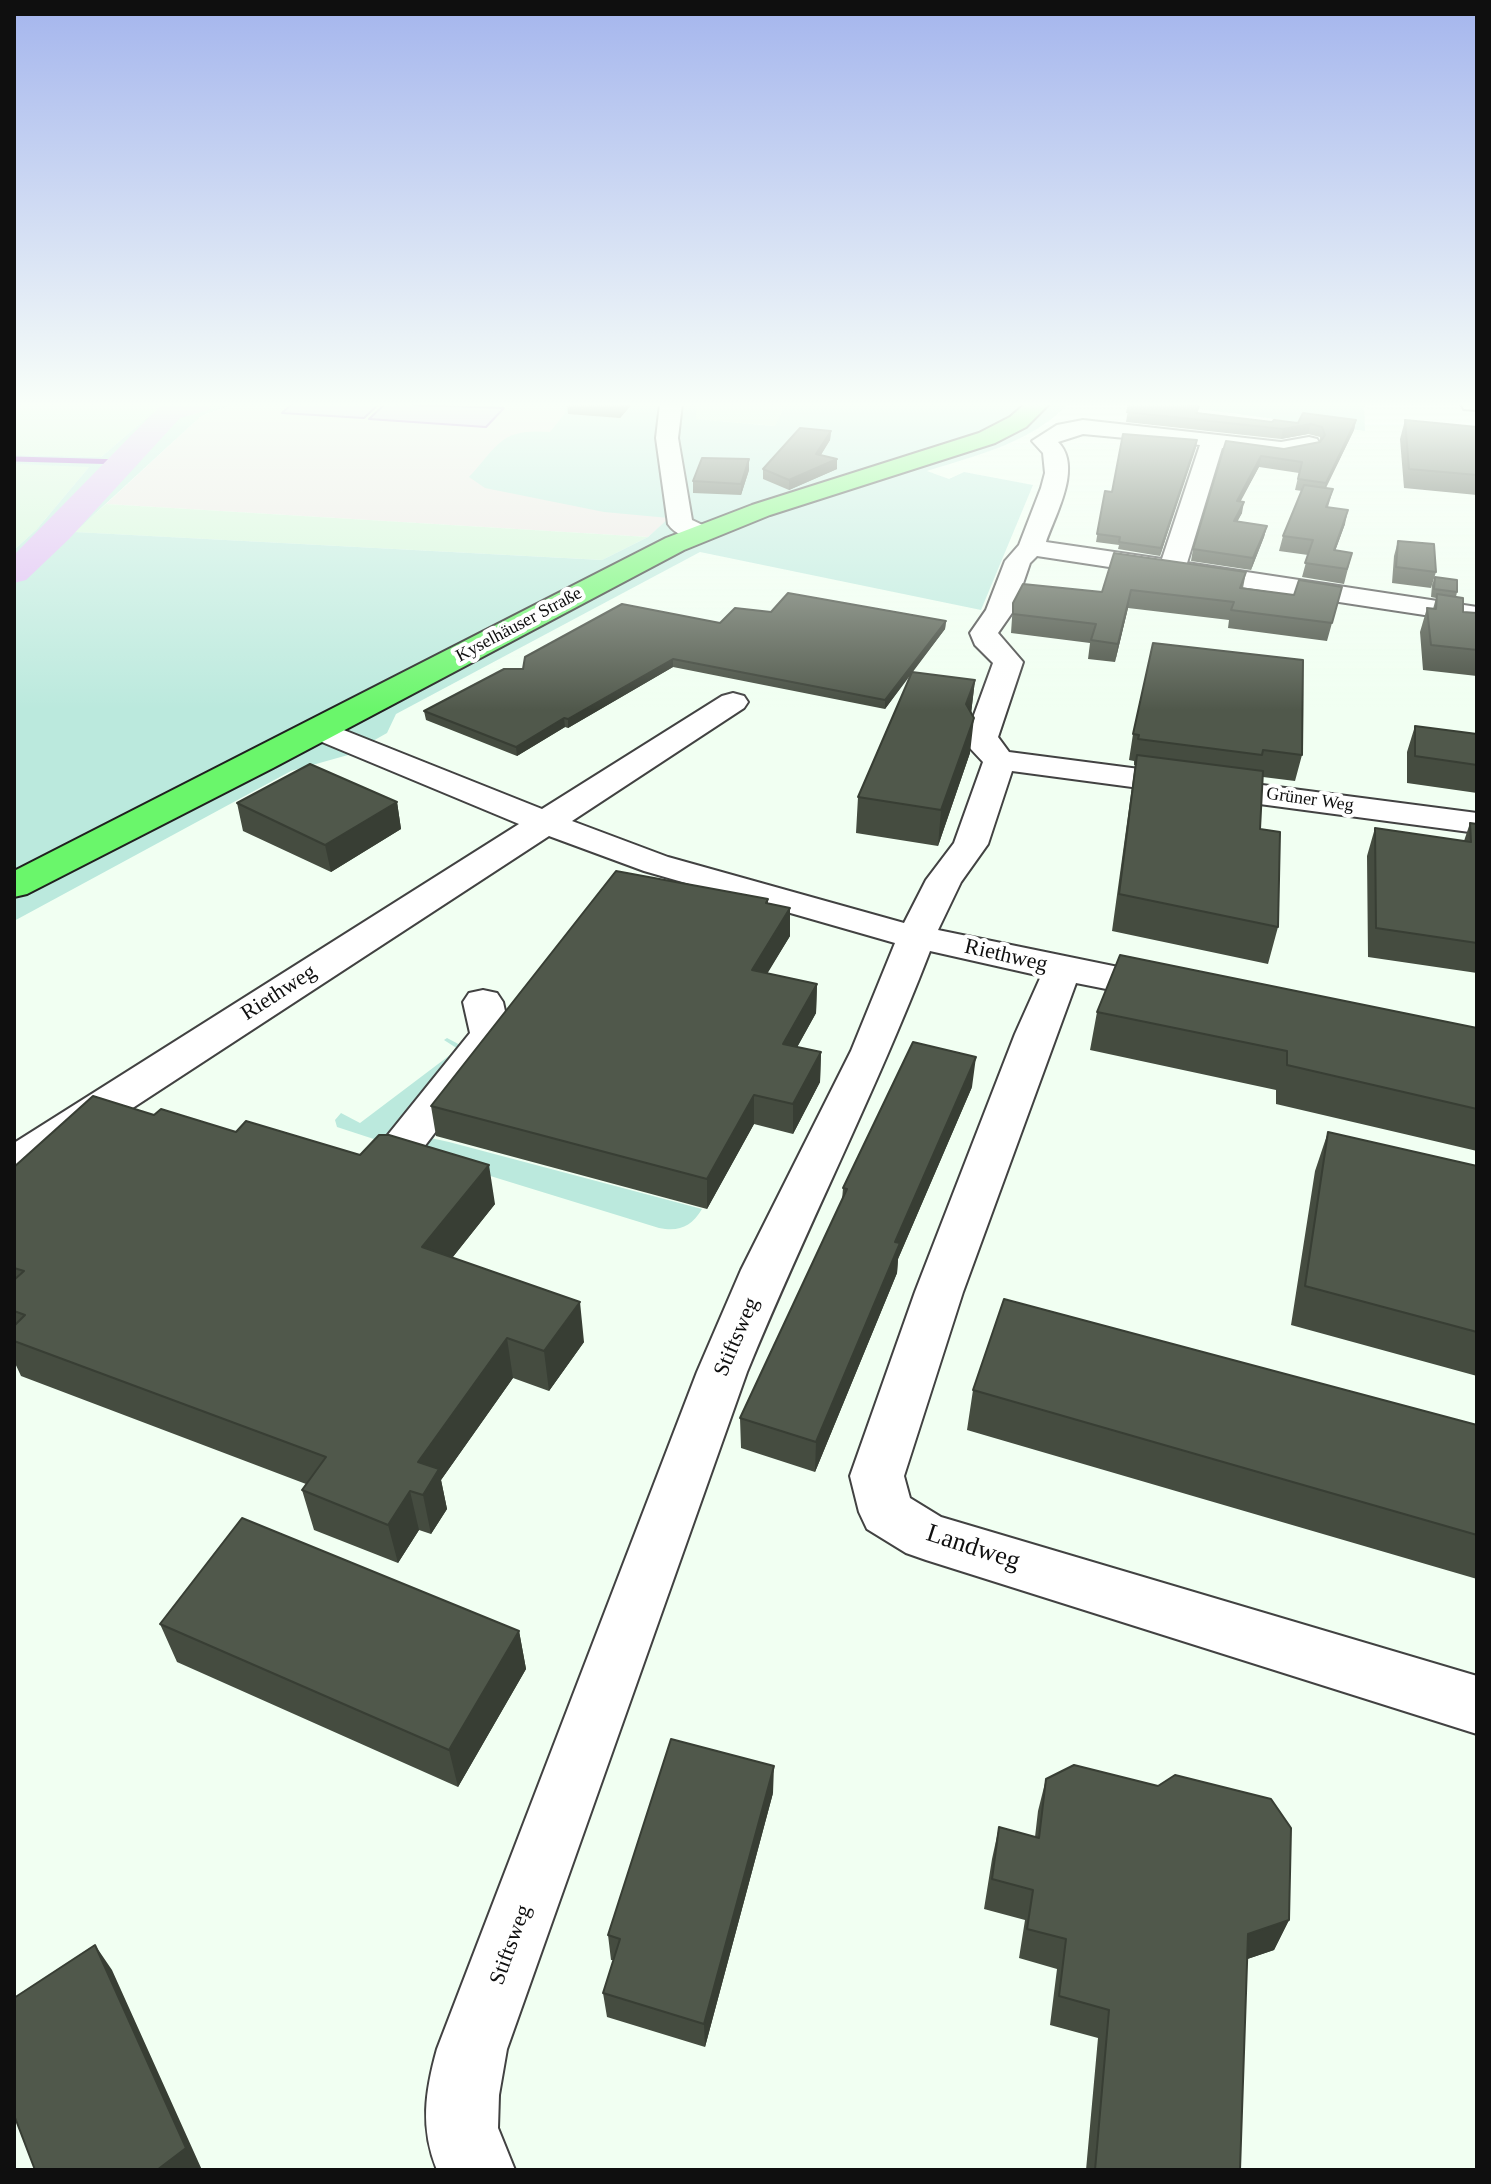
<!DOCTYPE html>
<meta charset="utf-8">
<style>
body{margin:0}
#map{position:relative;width:1491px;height:2184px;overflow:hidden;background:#f1fff2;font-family:"Times New Roman",serif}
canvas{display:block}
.frame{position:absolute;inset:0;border:16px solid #0f0f0f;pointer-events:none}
</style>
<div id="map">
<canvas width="1491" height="2184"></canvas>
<div class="frame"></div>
</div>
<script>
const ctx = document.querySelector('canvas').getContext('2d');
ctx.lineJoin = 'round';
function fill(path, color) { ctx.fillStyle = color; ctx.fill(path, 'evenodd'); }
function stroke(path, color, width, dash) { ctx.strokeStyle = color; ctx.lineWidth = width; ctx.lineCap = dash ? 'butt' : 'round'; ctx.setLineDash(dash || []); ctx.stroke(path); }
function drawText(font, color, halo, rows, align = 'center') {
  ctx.font = font + ' "Times New Roman",serif'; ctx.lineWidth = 8; ctx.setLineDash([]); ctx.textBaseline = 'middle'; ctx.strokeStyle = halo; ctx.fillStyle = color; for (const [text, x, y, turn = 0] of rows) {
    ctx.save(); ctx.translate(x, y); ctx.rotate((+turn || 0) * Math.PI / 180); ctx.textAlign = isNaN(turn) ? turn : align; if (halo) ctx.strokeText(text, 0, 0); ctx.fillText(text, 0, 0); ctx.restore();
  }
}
fill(new Path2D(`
 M232,404H666L670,518L648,537L106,504L201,416Z`), '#ede5e4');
fill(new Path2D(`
 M14,404H173L157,409L101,457L14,455Z
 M696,404H781L782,412L776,426L696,419Z
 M14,464L90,466L37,529L14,550Z
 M106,504L648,537L602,560L74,532Z`), '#d1f5d7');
fill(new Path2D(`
 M173,404H232L201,416L75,532L602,560L648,537L669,518L604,512L485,488L469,477C499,444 501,428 550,432L566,412L561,408L564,404H577L569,414L620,418L632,404H659L665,408L666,404H696V419L775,426L782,412L781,404H1068C1031,443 977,455 927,471L949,479L964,472L1033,485L981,610L700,552L396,714L387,733L348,755L291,771L14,921V550L37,529L89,467L14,464V455L101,457L157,409Z
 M1162,404H1364L1365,431Z
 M447,1038L466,1048L439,1089L421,1094L386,1143L337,1127L335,1120L341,1113L360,1123L458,1049L444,1040Z
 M417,1135L449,1142L702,1209C691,1227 679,1232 659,1228L406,1150Z`), '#bbe9dd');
const water = new Path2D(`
 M292,404H379L364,418L282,413Z
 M385,404L504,408L486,427L369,419Z`);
fill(water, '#deb7f5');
stroke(water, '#9a3ecc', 2);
stroke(new Path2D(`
 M14,459L123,462`), '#9a3ecc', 5);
fill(new Path2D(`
 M168,404H212L208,410L180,418L69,539L26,580L14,583V555L160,406Z`), '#deb7f5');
const minor = new Path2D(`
 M660,404H682L678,438L692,520L709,528L713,533L709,538C695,542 676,536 668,524L656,438Z
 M1461,404H1477V410L1464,409Z
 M1083,420L1281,442L1309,437L1317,439L1320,444L1317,449L1281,456L1222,448L1187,563L1477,607V623L1037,556L1030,563L1014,610L998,633L1023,662L998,737L1009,752L1477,813V833L1012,771L988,844L961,882L938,930L1167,977L1181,981L1186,989L1181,997L1167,1001L1076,983L963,1292L904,1476L910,1498L941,1517L1477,1676V1734L926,1560L906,1553L867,1529L859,1512L850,1476L915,1292L1015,1034L1041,976L930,951C875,1094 805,1230 747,1372L507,2049L499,2095L498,2128L515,2170H437C420,2128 425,2092 437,2049L697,1372L741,1270L851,1051L895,943L644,871L549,836L30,1175L14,1179V1143L519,824L310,737L305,730L310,723L321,721L542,809L722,696L733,693L744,696L748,702L744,708L572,821L668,857L904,923L926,880L954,843L983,762L969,747L966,737L993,663L975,645L970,633L986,610L1005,561L1019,545L1041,488L1045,473L1043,453L1032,441L1057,425ZM1083,434L1200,445L1162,559L1046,542C1055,515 1083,467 1058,442Z
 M483,990L497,993L503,1002L510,1034L408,1168L392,1172L376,1168L370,1157L470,1033L463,1002L469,993Z`);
const major = new Path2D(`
 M1025,404H1049L1026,427L995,443L770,515L684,550L273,768L27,894L14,897V871L666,538L752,505L979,433L1010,417Z`);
stroke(minor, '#424242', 4);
stroke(major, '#202020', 4);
fill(minor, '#fff');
fill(major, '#6af66b');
fill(new Path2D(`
 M567,404H632L620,418L568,414Z
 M1129,404L1272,422L1298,423L1356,420L1354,430L1326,488L1333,489L1328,507L1345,524L1335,551L1352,553L1344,584L1302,577L1308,555L1279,551L1283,536L1302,491L1295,490L1299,473L1259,467L1240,501L1242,513L1237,521L1267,526L1264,537L1251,570L1191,561L1193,549L1226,441L1284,449L1320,442V437L1308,434L1281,439L1126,422Z
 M1405,420L1477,427V495L1404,488L1400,439Z
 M831,431L830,440L821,455L837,469L789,490L763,479V469Z
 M1197,440L1160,556L1118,549L1119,545L1096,542L1105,491L1112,492Z
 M749,470L741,495L693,493V481Z
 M1398,541L1436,572L1431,588L1392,583L1394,556Z
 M1246,572L1243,588L1294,595L1342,587L1327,641L1228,628L1229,620L1128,608L1115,662L1088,659L1090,643L1011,633L1013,603L1102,592Z
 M1435,577L1457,592L1456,597L1463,612L1477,613V676L1423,670L1420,632L1427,608L1433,609L1436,598L1431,597L1432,585Z
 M771,612L946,621L945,629L912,672L975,680L971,713L970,753L938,846L856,833L858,797L912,672L885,709L673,667L568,728L565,727L517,756L426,720L424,711L523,669Z
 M1415,726L1477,734V793L1407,783V752Z
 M1133,734L1302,755L1295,781L1263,777L1260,829L1278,927L1268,964L1112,931L1135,765H1134V761L1129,760Z
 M397,802L401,829L331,872L243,831L237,803Z
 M1470,823L1477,824V973L1368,957L1367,856L1375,828L1464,841Z
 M768,899V903L790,936L767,973L817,984L816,1013L797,1047L821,1052L820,1082L793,1134L754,1124L707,1209L436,1136L431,1106Z
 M1097,1012L1477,1028V1151L1276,1104V1090L1090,1050Z
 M972,1087L898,1259L897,1273L815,1472L741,1448L740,1418L842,1200L843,1188Z
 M154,1115L236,1132L495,1204L452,1258L584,1342L549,1391L513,1378L441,1480L447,1509L431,1534L419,1530L398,1563L314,1530L302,1490L306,1484L21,1376L14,1361V1167Z
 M1328,1132L1477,1166V1376L1291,1325L1315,1171Z
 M973,1390L1477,1425V1579L967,1430Z
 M160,1624L519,1631L526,1669L458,1787L177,1662Z
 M1046,1779L1289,1920L1274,1950L1247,1959L1240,2170H1086L1098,2038L1050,2025L1057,1969L1019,1958L1025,1920L984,1909L992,1859L999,1827L1035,1837L1038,1811Z
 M773,1793L705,2047L607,2017L603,1993L614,1960H611L608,1935Z`), '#454c40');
fill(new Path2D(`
 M620,404H632L620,418Z
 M1356,420L1354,430L1323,493L1326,483Z
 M1311,424L1308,434L1281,439L1283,429Z
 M831,431L830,440L815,464L816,454Z
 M1197,440L1196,448L1160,556L1161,548Z
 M1261,456L1259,467L1235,512L1237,501Z
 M749,459V470L741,495V484Z
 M837,459V469L789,490V480Z
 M1244,502L1242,513L1232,532L1234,521Z
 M1348,510L1345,524L1330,565L1334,550Z
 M1267,526L1264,537L1251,570L1253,558Z
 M1131,590L1128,608L1115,662L1118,644Z
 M946,621L945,629L885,709V700Z
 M673,659V667L568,728V719Z
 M975,680L971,714L966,704Z
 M564,718L565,727L517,756L516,747Z
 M974,718L970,753L938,846L941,810Z
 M397,802L401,829L331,872L325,845Z
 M790,908V936L752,999V970Z
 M817,984L816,1013L783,1073V1044Z
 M821,1052L820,1082L793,1134V1104Z
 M976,1057L972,1087L898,1259L897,1273L815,1472L816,1442L895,1242Z
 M754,1095V1124L707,1209V1179Z
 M489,1165L495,1204L429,1287L422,1247Z
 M580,1302L584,1342L549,1391L544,1351Z
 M507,1338L513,1378L441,1480L447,1509L431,1534L423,1495L418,1462Z
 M410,1491L419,1530L398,1563L388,1525Z
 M519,1631L526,1669L458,1787L449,1750Z
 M774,1766L773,1793L705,2047L704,2024Z
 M1289,1920L1274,1950L1233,1964L1248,1934Z
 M95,1945L112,1970L202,2170H157Z`), '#383e34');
const building = new Path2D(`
 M1129,404H1180L1199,406L1196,413L1272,422L1274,420L1298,423L1303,413L1356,420L1326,483L1298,479L1302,462L1261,456L1237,501L1244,502L1234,521L1267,526L1253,558L1193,549L1226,441L1284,449L1320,442L1325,435L1322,427L1311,424L1283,429L1127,412Z
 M1405,420L1477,427V475L1409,469Z
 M800,428L831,431L816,454L837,459L789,480L763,469Z
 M1123,434L1197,440L1161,548L1119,542L1120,537L1097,534L1105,491L1112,492Z
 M702,458L749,459L741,484L693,481Z
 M1304,485L1333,489L1326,507L1348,510L1334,550L1352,553L1347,569L1305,563L1313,540L1283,536Z
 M1398,541L1434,544L1436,572L1396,567Z
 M1114,553L1246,572L1240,588L1294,595L1299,580L1342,587L1332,623L1231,610L1234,602L1131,590L1118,644L1091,640L1096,624L1013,614V603L1023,584L1102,592Z
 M1435,577L1457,580V592L1434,589Z
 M788,593L946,621L885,700L673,659L568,719L564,718L516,747L424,711L504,669H523L525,657L622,604L720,623L735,608L771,612Z
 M1437,594L1463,598V612L1477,613V650L1431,645L1427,608L1436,609Z
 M1153,643L1303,660L1302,755L1263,750L1262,755L1138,739L1139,735L1133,734Z
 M912,672L975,680L966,704L974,718L941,810L858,797Z
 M1415,726L1477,734V765L1415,756Z
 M1137,755L1263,771L1260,829L1280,832L1278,927L1119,894Z
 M310,764L397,802L325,845L237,803Z
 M1470,823L1477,824V943L1376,928L1375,828L1471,842Z
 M616,871L768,899L766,903L790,908L752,970L817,984L783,1044L821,1052L793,1104L754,1095L707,1179L431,1106Z
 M1120,955L1477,1028V1109L1287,1065V1051L1097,1012Z
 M913,1042L976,1057L895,1242L900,1243L816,1442L740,1418L847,1189L843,1188Z
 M93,1096L154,1115L161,1109L236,1132L246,1121L360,1155L379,1135H389L489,1165L422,1247L580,1302L544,1351L507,1338L418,1462L439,1469L423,1495L410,1491L388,1525L302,1490L326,1457L14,1341V1326L25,1315L14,1311V1280L24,1271L14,1268V1167Z
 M1328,1132L1477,1166V1332L1305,1286Z
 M1004,1299L1477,1425V1535L973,1390Z
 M242,1518L519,1631L449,1750L160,1624Z
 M671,1739L774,1766L704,2024L603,1993L620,1939L608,1935Z
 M1074,1765L1158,1786L1175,1775L1271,1799L1291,1828L1289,1920L1248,1934L1240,2170H1095L1109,2010L1059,1996L1066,1939L1027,1929L1033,1890L992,1879L999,1827L1039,1838L1046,1779Z
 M95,1945L186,2148L157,2170H35L14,2115V1998Z`);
fill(building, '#50584b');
stroke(building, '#383e34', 2);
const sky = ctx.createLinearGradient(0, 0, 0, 710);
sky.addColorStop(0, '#a4b5ed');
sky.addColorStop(0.57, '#f9fff9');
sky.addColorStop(1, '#f9fff900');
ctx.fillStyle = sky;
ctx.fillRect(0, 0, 1491, 710);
drawText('18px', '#0f0f0f', '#fff', [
 ["Kyselhäuser Straße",519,625,-28],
 ["Grüner Weg",1310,800,8]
]);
drawText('22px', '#0f0f0f', '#fff', [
 ["Riethweg",1006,956,13],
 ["Riethweg",279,993,-33],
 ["Stiftsweg",737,1337,-67],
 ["Stiftsweg",511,1945,-70]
]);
drawText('26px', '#0f0f0f', '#fff', [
 ["Landweg",973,1548,18]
]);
</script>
